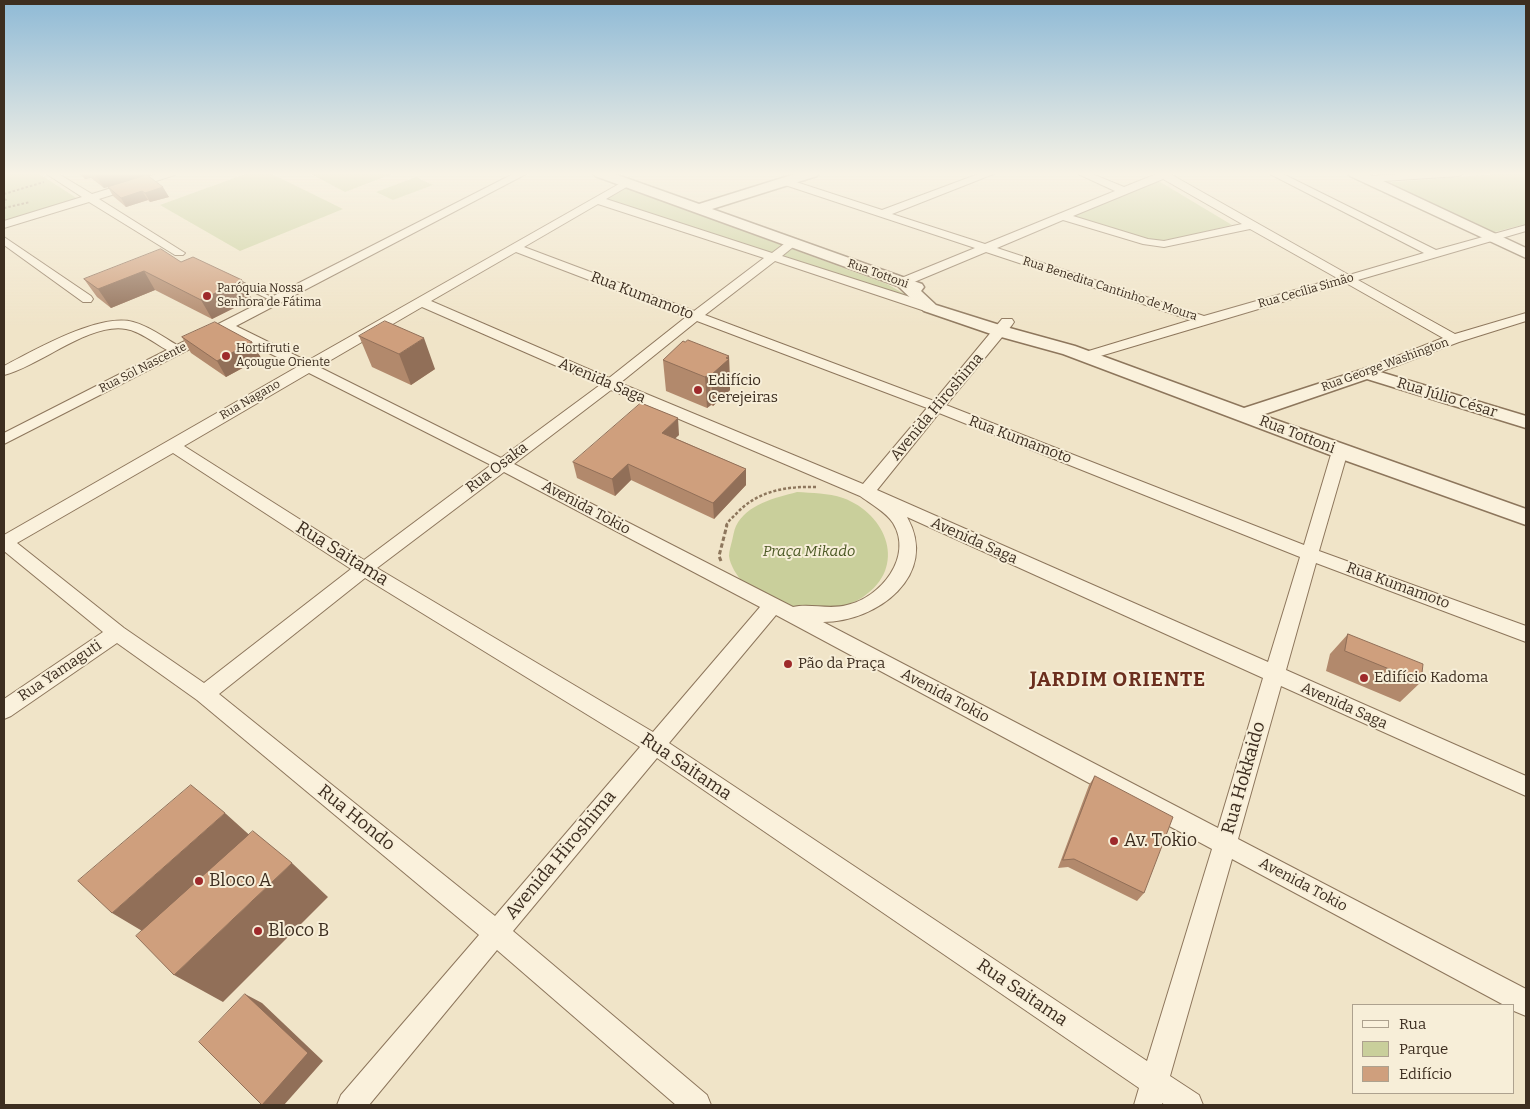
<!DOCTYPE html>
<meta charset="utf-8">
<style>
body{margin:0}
#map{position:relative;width:1530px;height:1109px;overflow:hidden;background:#f0e4c8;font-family:Bitter,serif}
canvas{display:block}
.frame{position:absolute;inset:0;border:5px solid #3d2e20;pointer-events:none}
.legend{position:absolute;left:1352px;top:1004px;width:162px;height:90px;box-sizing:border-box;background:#f7eed8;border:1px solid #ada18e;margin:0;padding:6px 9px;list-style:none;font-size:15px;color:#3d2e20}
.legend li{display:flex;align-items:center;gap:10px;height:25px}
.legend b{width:25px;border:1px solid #ada18e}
</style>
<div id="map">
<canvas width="1530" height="1109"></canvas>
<div class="frame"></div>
<ul class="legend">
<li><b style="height:6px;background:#faf1dc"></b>Rua</li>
<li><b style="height:14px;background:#c9cf9b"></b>Parque</li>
<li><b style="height:14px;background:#cf9f7d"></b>Edifício</li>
</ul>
</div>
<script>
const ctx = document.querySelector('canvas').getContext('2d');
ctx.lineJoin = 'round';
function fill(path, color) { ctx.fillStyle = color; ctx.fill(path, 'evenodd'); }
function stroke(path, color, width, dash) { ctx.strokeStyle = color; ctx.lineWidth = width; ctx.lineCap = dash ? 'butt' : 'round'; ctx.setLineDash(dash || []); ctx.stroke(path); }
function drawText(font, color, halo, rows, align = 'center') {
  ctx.font = font + ' Bitter,serif'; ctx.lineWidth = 4; ctx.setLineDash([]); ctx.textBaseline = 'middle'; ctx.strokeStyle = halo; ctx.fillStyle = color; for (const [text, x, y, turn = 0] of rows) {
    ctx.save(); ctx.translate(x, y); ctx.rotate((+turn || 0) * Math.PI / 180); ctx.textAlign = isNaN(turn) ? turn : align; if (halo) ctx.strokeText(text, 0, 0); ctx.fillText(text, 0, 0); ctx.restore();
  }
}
fill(new Path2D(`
 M4,173H38L78,199L4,222Z
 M248,173H270L343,209L240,251L160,205Z
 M309,173H395L345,192Z
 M1509,173L1526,174V224L1491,233L1381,183Z
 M416,177L433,185L393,200L376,192Z
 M1157,180L1232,225L1175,239L1155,241L1071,216Z
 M624,187L887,284L908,296L602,199Z
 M797,492C812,493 828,493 843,498C887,514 908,567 863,597C827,621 772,612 743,582C737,576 730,565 729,556C729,551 731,545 732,541C733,537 734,530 736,526C747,504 775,498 797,492Z`), '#c9cf9b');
const service = new Path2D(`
 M234,280H238L279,301L274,302L234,282Z`);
const minor = new Path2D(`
 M45,173H57L92,194L160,173H176L175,175L99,199L185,253L183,255H175L89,202L4,228V221L82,197Z
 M515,173H528L236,326L307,361L626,180L631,183L630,185L606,199L772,253L788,241H796L798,243L782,256L935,305L936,308L930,312L925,311L775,261L705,315L934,401L1002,319H1012L1014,322L1012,325L946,405L1304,545L1332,451L1335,447L1340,446L1345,447L1348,451L1319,551L1526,626V642L1316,563L1286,670L1526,776V796L1281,686L1238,839L1526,989V1016L1514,1011V1005H1504L1232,859L1170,1076L1199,1095L1203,1105H1165L1162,1103V1105H1134L1139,1088L657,758L513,931L707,1095L711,1105H676L497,950L369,1105H337L341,1095L479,935L197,700L117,643L11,716L4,719V699L103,632L4,551V535L297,367L225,331L4,444V433L167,350C154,343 140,331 126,329C90,322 38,367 4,375V366C35,350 99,313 133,322C149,326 163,337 177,345ZM598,204L764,258L694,311L524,247ZM516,252L686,317L609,378L431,301ZM422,307L600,385L501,458L319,367ZM697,321L927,408L863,484L620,383ZM309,373L491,465L364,560L184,446ZM611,390L860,496C871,504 886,512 893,523C914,557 880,598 847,605C829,610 809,603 793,607L514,464ZM939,413L1300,557L1268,662L877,490ZM173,453L351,569L204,683L124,628L17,543ZM504,472L760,607L653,732L377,568ZM907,517L1263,678L1218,828L823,622C877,622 940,575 907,517ZM365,578L640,747L495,916L219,694ZM776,615L1212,849L1147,1061L669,743Z
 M981,173H996L892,214L985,244L1115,191L1076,173H1090L1124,187L1159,173H1173L1172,175L1349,275L1424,253L1268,173H1281L1436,250L1526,225V231L1358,280L1455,334L1526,313V321L1459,342L1367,377L1362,376L1360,373L1362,370L1443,338L1346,283L1087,360L1082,359L1080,356L1082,353L1191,320L986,252L907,285H899L897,282L899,279L975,248L782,184L781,182L782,180H790L882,210ZM1163,179L1242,224L1164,241L1148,239L1073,216ZM1063,220L1143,244L1164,247L1250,229L1337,278L1204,316L997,248Z
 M1413,173H1464L1459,176L1369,182L1364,179L1369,176Z
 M4,237L91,296L93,299L91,302H83L4,245Z`);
const tertiary = new Path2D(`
 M593,173H612L699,204L798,173H819L817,176L712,209L922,284L924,287L921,291L936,305L1006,327L1075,346L1244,408L1367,368L1526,416V428L1367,379L1262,415L1526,509V525L1333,456L1063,354L994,335L924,311L898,286L595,176Z
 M1348,173H1366L1526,248V258L1350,176Z`);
stroke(service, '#8d765c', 2);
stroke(minor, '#8d765c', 2);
stroke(tertiary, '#8d765c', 3);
stroke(new Path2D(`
 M4,194L44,182
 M4,199L6,200L4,203
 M4,208L30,202`), '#8d765c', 2, [2.5, 2]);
stroke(new Path2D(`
 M726,526C728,521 732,518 736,514C757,491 786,486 816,487`), '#8d765c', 2.5, [3, 2]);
stroke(new Path2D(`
 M721,561L719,556L727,525`), '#8d765c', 3, [4.5, 2.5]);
fill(service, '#faf1dc');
fill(minor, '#faf1dc');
fill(tertiary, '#faf1dc');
fill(new Path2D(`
 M78,173H155L148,175L169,197L150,202L148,200L126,207L113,196L108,187L104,188L91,178L85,179Z
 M181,262L252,299L212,319L155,290L111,308L97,297L84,279Z
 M359,336L435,369L411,385L372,367Z
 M182,337L252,342L261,358L226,377L191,353Z
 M729,356L730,390L713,406L711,405L707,408L666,391L663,360Z
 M679,435L675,438L746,469V485L714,519L631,480L615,496L577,478L573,462Z
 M1348,634L1421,682L1400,702L1326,671L1330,654Z
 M1095,776L1144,893L1137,901L1068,867L1058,868L1089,785Z`), '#b2896c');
fill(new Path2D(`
 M82,173H88L91,178L85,179Z
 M94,173H155L104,188Z
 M163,187L169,197L150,202L145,193Z
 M142,191L148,200L126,207L121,198Z
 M144,271L155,290L111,308L98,289Z
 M242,280L252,299L212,319L201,300Z
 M424,338L435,369L411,385L399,354Z
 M252,342L261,358L226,377L217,361Z
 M729,356L730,390L713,406L711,375Z
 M709,374L711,405L707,408L705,377Z
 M678,418L679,435L664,449L662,433Z
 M628,464L631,480L615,496L612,479Z
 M746,469V485L714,519L713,503Z
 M225,813L265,849L164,944L112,913Z
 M292,863L328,897L223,1002L174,975Z
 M245,994L262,1003L323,1061L284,1105H262Z`), '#916f58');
const building = new Path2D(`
 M147,175L163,187L145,193L142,191L121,198L108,187Z
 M161,249L181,262L193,257L242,280L201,300L144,271L98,289L84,279Z
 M385,321L424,338L399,354L359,336Z
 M215,322L252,342L217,361L182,337Z
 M688,340L729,356L726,358L729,359L711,375L709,374L705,377L663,360L683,341L685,342Z
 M641,403L678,418L662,433L746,469L713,503L628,464L612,479L573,462Z
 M1348,634L1423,664L1421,682L1345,651Z
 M1095,776L1173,817L1144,893L1074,859L1063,860Z
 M191,785L225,813L112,913L78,881Z
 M253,831L292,863L174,975L136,936Z
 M245,994L308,1053L262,1105L199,1042Z`);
fill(building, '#cf9f7d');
stroke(building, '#916f58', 1);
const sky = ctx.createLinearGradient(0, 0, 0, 328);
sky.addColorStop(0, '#8fbad6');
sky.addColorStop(0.53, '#f8f3e6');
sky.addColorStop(1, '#f8f3e600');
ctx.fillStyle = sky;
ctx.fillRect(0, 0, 1530, 328);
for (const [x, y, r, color] of [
 [207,296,5,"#9e2a2b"],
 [226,356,5,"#9e2a2b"],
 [698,390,5,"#9e2a2b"],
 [788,664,5,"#9e2a2b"],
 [1364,678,5,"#9e2a2b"],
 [1114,841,5,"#9e2a2b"],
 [199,881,5,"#9e2a2b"],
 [258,931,5,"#9e2a2b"]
]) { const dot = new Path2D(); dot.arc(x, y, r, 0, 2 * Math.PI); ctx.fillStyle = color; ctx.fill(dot); stroke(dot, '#f7eed8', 2); }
drawText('12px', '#3d2e20', '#f7eed8', [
 ["Rua Tottoni",878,274,20],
 ["Rua Benedita Cantinho de Moura",1110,289,18],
 ["Rua Cecília Simão",1306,291,-16],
 ["Rua George Washington",1385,365,-20],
 ["Rua Sol Nascente",143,368,-27],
 ["Rua Nagano",250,400,-30]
]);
drawText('12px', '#3d2e20', '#f7eed8', [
 ["Paróquia Nossa",217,289],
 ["Senhora de Fátima",217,303],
 ["Hortifruti e",236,349],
 ["Açougue Oriente",236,363]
], 'left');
drawText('15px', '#3d2e20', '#f7eed8', [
 ["Rua Kumamoto",642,296,21],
 ["Avenida Saga",602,381,23],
 ["Rua Júlio César",1447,398,17],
 ["Avenida Hiroshima",937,407,-50],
 ["Rua Tottoni",1297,435,21],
 ["Rua Kumamoto",1020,440,21],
 ["Rua Osaka",497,468,-37],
 ["Avenida Tokio",586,508,28],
 ["Avenida Saga",974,541,24],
 ["Rua Kumamoto",1398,586,20],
 ["Rua Yamaguti",60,671,-34],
 ["Avenida Tokio",945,696,28],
 ["Avenida Saga",1344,706,24],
 ["Avenida Tokio",1303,885,28]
]);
drawText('15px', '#3d2e20', '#f7eed8', [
 ["Edifício",708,381],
 ["Cerejeiras",708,398],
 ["Pão da Praça",798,664],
 ["Edifício Kadoma",1374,678]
], 'left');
drawText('italic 15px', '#4d5a26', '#f7eed8', [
 ["Praça Mikado",809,552]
]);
drawText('18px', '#3d2e20', '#f7eed8', [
 ["Rua Saitama",342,554,32],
 ["Rua Saitama",686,767,34],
 ["Rua Hokkaido",1244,778,-74],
 ["Rua Hondo",356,818,39],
 ["Avenida Hiroshima",561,855,-50],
 ["Rua Saitama",1022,993,34]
]);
drawText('18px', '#3d2e20', '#f7eed8', [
 ["Av. Tokio",1124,841],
 ["Bloco A",209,881],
 ["Bloco B",268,931]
], 'left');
ctx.letterSpacing = '1px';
drawText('bold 20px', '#6b2e1e', '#f7eed8', [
 ["JARDIM ORIENTE",1118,680]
]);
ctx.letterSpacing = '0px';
</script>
